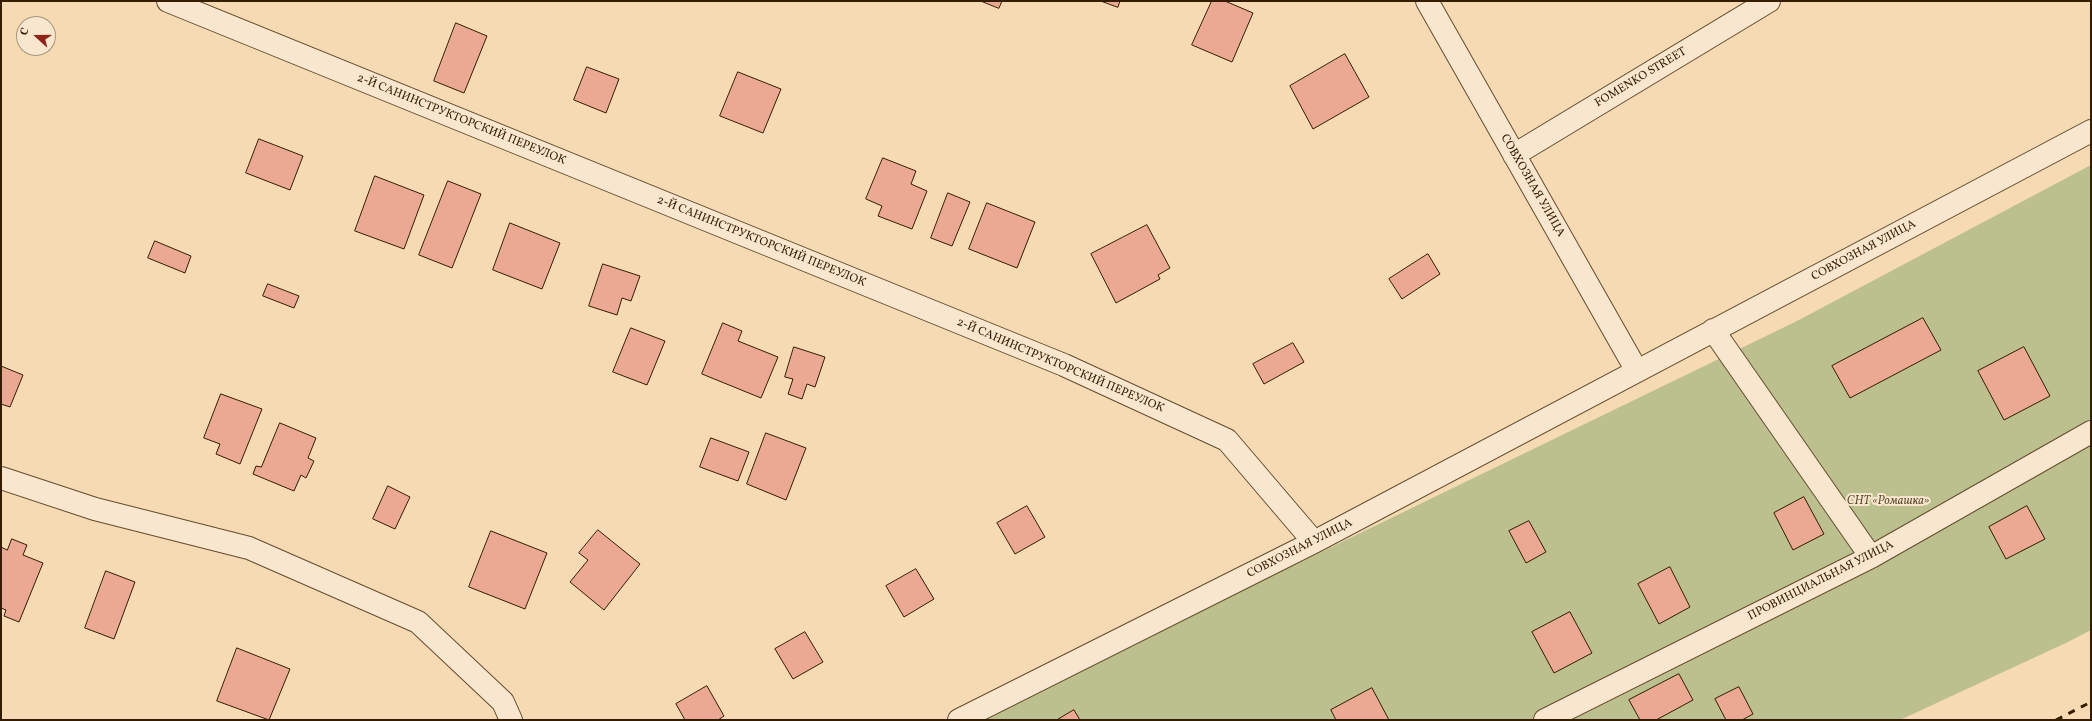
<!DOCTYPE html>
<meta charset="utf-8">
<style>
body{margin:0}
#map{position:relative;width:2092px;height:721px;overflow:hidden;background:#f5dab4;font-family:Vollkorn,serif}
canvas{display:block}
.frame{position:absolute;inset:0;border:2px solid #341d00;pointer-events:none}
.north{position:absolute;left:16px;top:16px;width:40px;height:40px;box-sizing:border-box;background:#f8e7ce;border:1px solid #aa967c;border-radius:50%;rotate:291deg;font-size:11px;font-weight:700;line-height:16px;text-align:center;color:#341d00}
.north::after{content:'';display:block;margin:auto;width:14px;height:18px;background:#8f2418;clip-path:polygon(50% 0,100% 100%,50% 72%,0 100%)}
</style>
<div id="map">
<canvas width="2092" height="721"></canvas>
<div class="frame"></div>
<div class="north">С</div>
</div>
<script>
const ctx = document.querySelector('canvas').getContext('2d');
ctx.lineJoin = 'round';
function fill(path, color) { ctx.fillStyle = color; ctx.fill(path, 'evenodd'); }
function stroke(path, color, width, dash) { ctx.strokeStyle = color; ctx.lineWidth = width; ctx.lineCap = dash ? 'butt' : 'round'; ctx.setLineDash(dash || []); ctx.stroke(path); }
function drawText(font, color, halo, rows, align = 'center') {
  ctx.font = font + ' Vollkorn,serif'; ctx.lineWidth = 4; ctx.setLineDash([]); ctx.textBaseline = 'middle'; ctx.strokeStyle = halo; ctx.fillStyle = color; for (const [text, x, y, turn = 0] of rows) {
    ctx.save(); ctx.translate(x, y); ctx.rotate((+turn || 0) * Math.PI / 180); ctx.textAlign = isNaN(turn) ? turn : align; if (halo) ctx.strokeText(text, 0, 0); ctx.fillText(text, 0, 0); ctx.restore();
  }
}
fill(new Path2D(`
 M2091,165V630L2070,641L1900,720H975L1797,321Z`), '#bbc08e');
const building = new Path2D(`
 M981,1H1002L999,8Z
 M1101,1H1120L1118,7Z
 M1212,1H1225L1253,13L1232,62L1192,45Z
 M456,23L487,36L464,93L434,81Z
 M1345,54L1369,97L1313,129L1290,86Z
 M587,67L619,79L606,113L574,100Z
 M738,72L781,89L763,133L720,116Z
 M259,139L303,156L290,190L246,173Z
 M883,158L916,171L911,184L927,191L912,229L878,216L882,206L866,199Z
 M375,176L424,195L404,249L355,231Z
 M448,181L481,194L452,268L419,255Z
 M948,193L970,202L952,246L931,238Z
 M987,203L1035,222L1017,268L969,249Z
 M510,223L560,243L542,289L493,270Z
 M1147,225L1170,268L1158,275L1160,279L1116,303L1091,254Z
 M155,241L191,256L185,273L148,258Z
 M1428,254L1440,274L1402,299L1389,279Z
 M603,264L640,276L631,301L622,298L617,315L589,306Z
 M268,284L299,296L294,308L263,296Z
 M1923,318L1941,350L1850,398L1832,366Z
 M723,323L742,331L738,341L778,357L761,398L702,374Z
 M631,328L665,341L647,385L613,372Z
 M1293,343L1304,362L1264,384L1253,364Z
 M794,347L825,357L815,387L807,384L802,399L788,394L793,379L785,377Z
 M2024,347L2050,396L2004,420L1978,371Z
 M1,366L23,375L10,407L1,404Z
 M221,394L262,409L240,464L216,454L220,444L204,438Z
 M280,423L316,438L308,458L314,461L306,478L301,475L294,491L253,474L256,466L261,467Z
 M766,433L806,448L786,500L747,484Z
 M711,438L749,452L738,481L700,467Z
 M388,486L410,497L395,529L373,519Z
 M1804,497L1824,534L1793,550L1774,513Z
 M1027,506L1045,537L1015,554L997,523Z
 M2027,506L2045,539L2006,559L1989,527Z
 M1529,521L1546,552L1526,563L1509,531Z
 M598,530L640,564L604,610L570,582L588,560L579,553Z
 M491,531L547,553L525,609L469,587Z
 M12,539L27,545L23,555L43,563L19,622L4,616L6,610L1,608V547L7,550Z
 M1670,567L1690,607L1659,624L1638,584Z
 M916,569L934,599L904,617L886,586Z
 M106,571L135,582L114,639L85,628Z
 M1570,612L1592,653L1554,673L1532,632Z
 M805,632L823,662L793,679L775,649Z
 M237,648L290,669L269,720L217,701Z
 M1679,674L1693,700L1656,720H1640L1629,700Z
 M707,686L724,716L718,720H685L676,704Z
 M1739,687L1753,714L1742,720H1726L1715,699Z
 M1372,688L1389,720H1336L1331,710Z
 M1074,710L1080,720H1057Z`);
fill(building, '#eba893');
stroke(building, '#341d00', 1);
const minor = new Path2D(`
 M168,1L1064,365L1227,440L1314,542
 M1427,1L1637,371
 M1514,155L1769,1
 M1713,330L1871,557
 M1,478L95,509L249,548L418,622L503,702L511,720
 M959,720L1314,542L2091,131
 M1545,720L1871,557L2091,432`);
stroke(minor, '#644c2d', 24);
stroke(minor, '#f8e7ce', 22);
stroke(new Path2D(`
 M2056,720L2091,702`), '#341d00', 3, [7, 7]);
drawText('12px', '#341d00', '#f8e7ce', [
 ["FOMENKO STREET",1641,78,-31],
 ["2-Й САНИНСТРУКТОРСКИЙ ПЕРЕУЛОК",461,120,22],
 ["СОВХОЗНАЯ УЛИЦА",1532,186,60],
 ["2-Й САНИНСТРУКТОРСКИЙ ПЕРЕУЛОК",761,242,22],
 ["СОВХОЗНАЯ УЛИЦА",1864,251,-28],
 ["2-Й САНИНСТРУКТОРСКИЙ ПЕРЕУЛОК",1060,366,23],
 ["СОВХОЗНАЯ УЛИЦА",1300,549,-27],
 ["ПРОВИНЦИАЛЬНАЯ УЛИЦА",1821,581,-27]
]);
drawText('italic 12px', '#5c4e2b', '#f8e7ce', [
 ["СНТ «Ромашка»",1888,502]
]);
</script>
